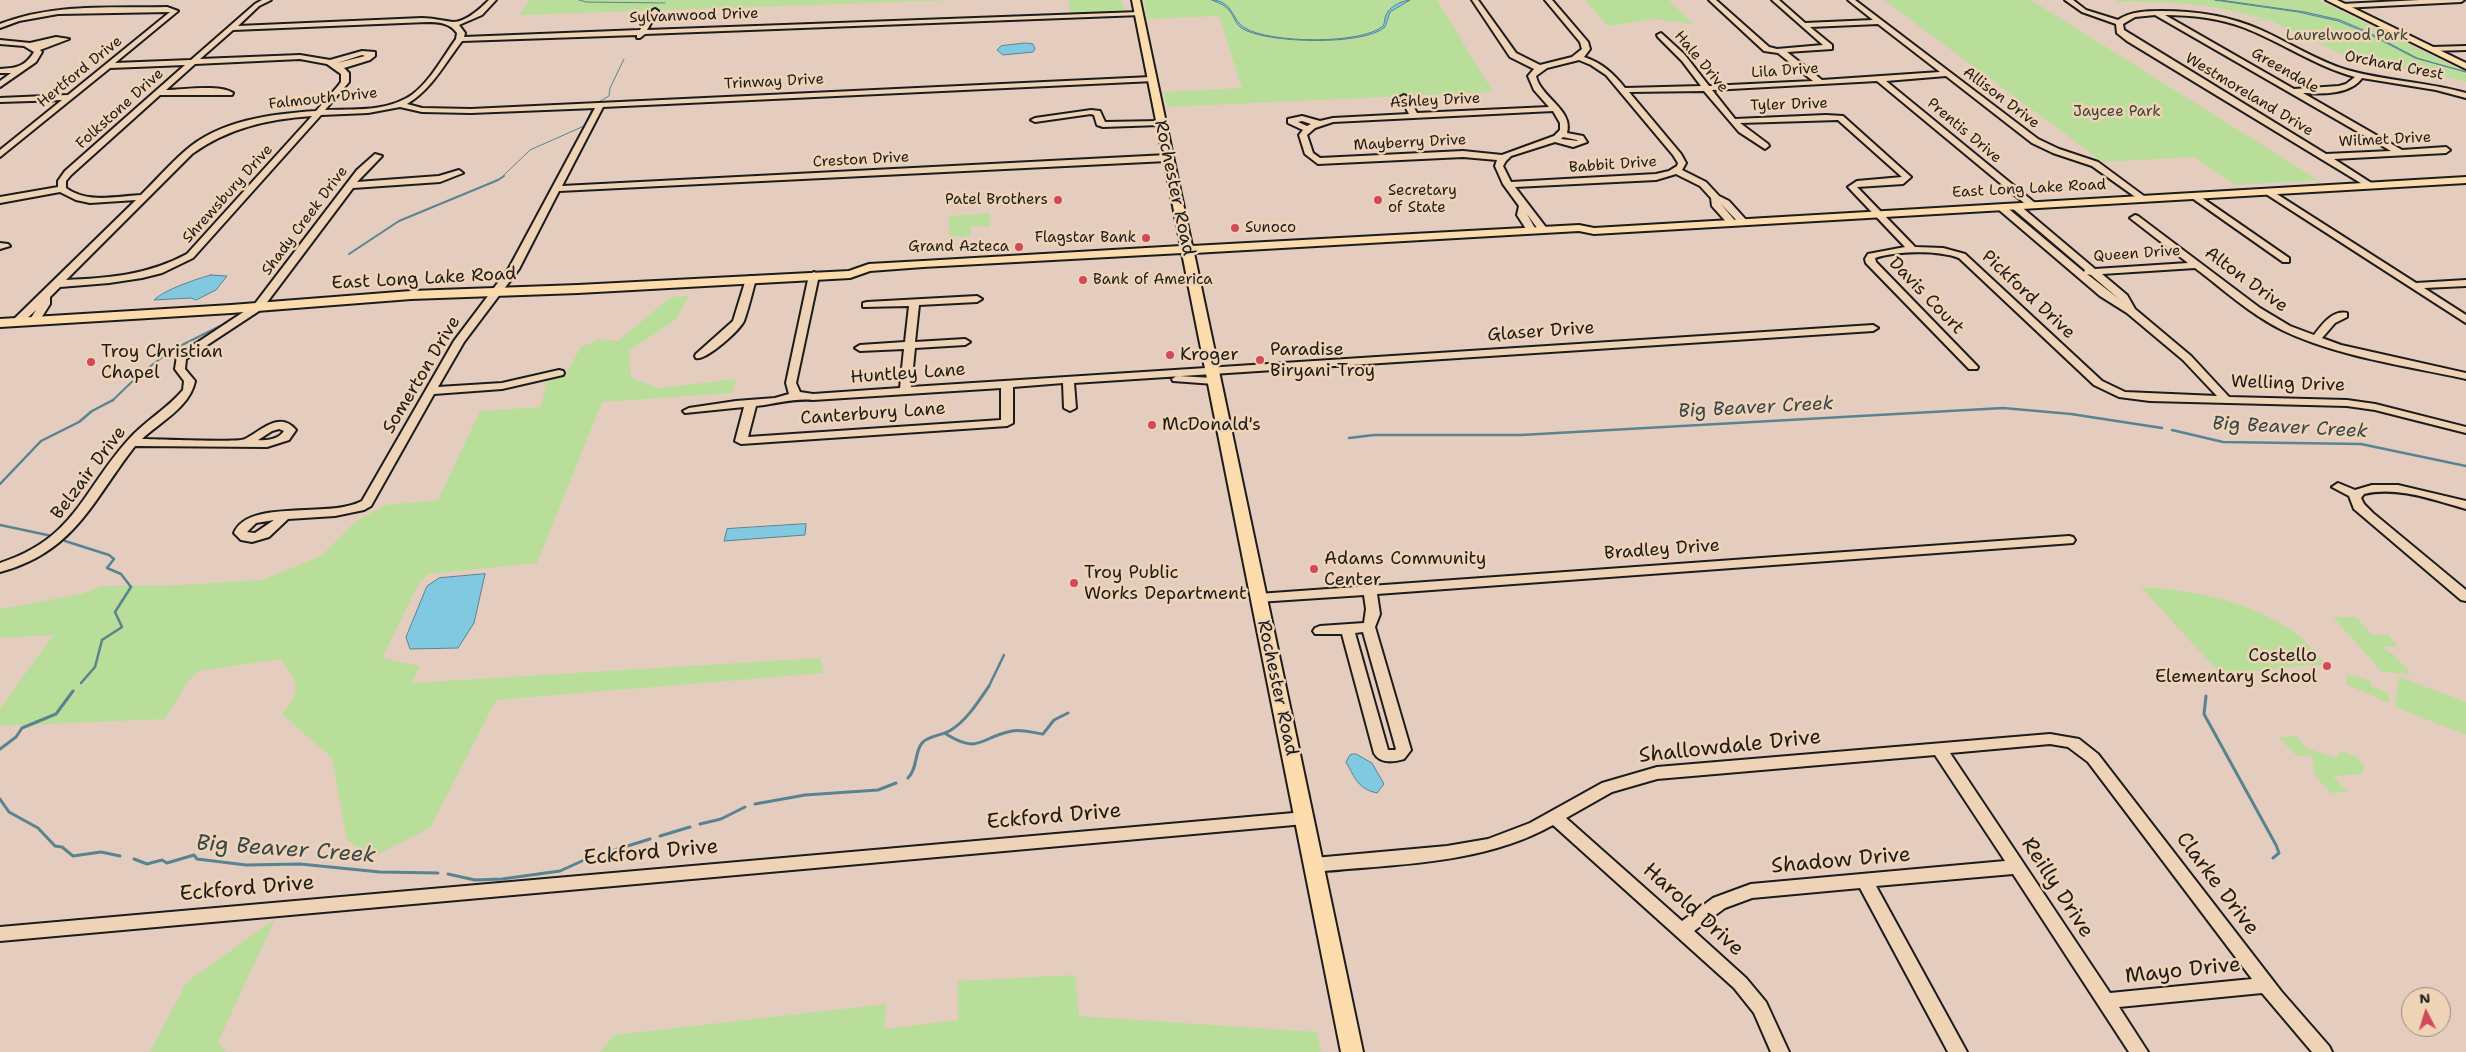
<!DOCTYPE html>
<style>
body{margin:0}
#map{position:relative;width:2466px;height:1052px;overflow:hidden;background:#e4ccbf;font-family:"Shantell Sans",sans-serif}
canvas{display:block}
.north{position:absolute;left:2401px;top:987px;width:50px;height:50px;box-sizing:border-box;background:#efd3b6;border:1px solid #9b8a78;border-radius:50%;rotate:355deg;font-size:14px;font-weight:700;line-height:20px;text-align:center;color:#1c1c1c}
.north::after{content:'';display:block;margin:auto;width:18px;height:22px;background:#d1495b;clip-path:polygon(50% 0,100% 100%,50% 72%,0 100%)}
</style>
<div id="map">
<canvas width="2466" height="1052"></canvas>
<div class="north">N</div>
</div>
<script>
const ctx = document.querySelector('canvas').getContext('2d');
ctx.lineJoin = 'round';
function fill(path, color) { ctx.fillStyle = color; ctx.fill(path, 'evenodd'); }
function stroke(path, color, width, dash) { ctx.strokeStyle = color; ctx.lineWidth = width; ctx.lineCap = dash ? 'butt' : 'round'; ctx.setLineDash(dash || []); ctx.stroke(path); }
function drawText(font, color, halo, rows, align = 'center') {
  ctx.font = font + ' "Shantell Sans",sans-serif'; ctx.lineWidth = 5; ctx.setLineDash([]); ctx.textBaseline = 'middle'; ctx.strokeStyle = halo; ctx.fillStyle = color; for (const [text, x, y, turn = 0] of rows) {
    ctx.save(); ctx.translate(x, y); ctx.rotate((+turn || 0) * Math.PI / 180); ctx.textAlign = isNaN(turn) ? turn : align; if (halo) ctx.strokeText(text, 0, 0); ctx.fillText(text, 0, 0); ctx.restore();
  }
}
fill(new Path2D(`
 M530,0H958L520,15Z
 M1069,0H1121L1125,12L1070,14Z
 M1144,0H1437L1493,92L1167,107L1163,92L1242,88L1219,16L1147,19Z
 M1585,0H1669L1693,24L1654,19L1608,26Z
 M1884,0H2031L2318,180L2235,185L2194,157L2103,162Z
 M2115,0H2318L2466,72V82L2431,73L2356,61L2267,19L2246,23L2262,18C2214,4 2168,1 2118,2Z
 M990,213V227L971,226L970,236L949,237V216Z
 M689,296L675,320L629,351L631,378L659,388L736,379L732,393L602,402L537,563L429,574L419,583L382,658L420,666L412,683L820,658L824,673L496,700L430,828L372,857L347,840L332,758L282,714C303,688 299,684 280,659L198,671L186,684L165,719L0,726V709L53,635L0,638V609L81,594L103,586L181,585L262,580L321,556L355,522L386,505L438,500L480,411L541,407L547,381L567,372L581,347L600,339L618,341L671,297Z
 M2141,587C2197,591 2243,599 2291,630C2304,638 2315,653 2326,664L2224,673L2215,668Z
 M2333,617H2356L2372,635H2388L2398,646L2383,647L2390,653L2393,654L2411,674L2382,672Z
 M2347,674L2371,681V686L2389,693V703L2346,684Z
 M2399,677L2466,702V735L2395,707Z
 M2296,736L2306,748L2336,758L2340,751L2355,756L2364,765L2363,774L2333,776L2347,792L2331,793L2315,776L2312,755L2297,756L2279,738Z
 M275,919L218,1042L226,1052H150L187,982Z
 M1075,975L1079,1016L1317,1032L1321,1052H600L614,1035L886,1004L884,1029L958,1020V981Z`), '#b9de99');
const water = new Path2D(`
 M1212,0C1234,1 1231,20 1245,28C1269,43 1361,45 1383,26C1385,23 1384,19 1386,15C1389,7 1401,1 1410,0L1390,12L1385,27C1364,46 1270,43 1245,30C1236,26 1236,20 1231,13C1227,6 1219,3 1212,0Z
 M2215,0H2220L2305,12L2340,20L2368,32L2417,58L2466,72L2415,58L2365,32L2338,21L2298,12Z
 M1025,43L1033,44L1035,49L1033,52L1003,55L997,50L1001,46Z
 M211,275L227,276L216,290L196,300L191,298L154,300C164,290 196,279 211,275Z
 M806,524L805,535L724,541L727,529Z
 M485,574L474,623L458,648L410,649L406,637L427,586L439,578Z
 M1356,754L1372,763L1384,784L1377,793C1358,789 1355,778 1346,762L1350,755Z`);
fill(water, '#80c9e1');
stroke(water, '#588492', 1);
stroke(new Path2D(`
 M579,0L586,2L665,3
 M597,103L609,96L610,88L624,59
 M502,177L530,150L584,126L593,107`), '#588492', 1);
stroke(new Path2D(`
 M349,254L399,221L498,180L504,176
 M112,401L140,374L172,350L220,326`), '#588492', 2);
stroke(new Path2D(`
 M2172,430L2223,442L2361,444L2466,466
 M1349,438L1374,435H1521L2003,408L2071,414L2162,428
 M0,484L41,441L79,422L92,411L113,400
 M0,525L52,536
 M65,541L109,555L114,559L107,568L121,574L131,587L115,612L122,627L102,640L95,667L81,683
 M988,688L1004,655`), '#588492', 2.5);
stroke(new Path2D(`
 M2206,696L2204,714L2276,845L2279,853L2273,858
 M946,734C980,755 980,737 1012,731C1022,729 1033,733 1043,734L1054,720L1068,713
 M0,749L16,737L22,728L56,714L73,691
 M908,778C918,768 914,753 922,743C929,735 942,736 951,730C967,720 978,702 989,686
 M0,799L9,812L38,828L55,846L62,847L73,856L101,852L120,856
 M755,804L805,795L878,790L896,783
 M700,824L721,819L745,807
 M660,836L690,827
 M605,853L650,839
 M134,859L147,864L162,860L167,863L194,855L197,859L246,865L300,864L380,872L438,873
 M448,874L475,880L502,879L560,871L593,856`), '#588492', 3);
const minor = new Path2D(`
 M262,0H271L259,6L238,26L422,18C433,18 443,21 453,22C466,22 481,8 489,0H496L482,15L459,25L465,33L464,37L640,30L653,10L655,9L658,11L647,30L1139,12L1141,13V15L645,34L640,38H637V35L462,41C445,63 432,89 407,104L422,108L471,109L1151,77L1155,79L1154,81L603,107L562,186L1167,155L1171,158L1167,161L559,191L519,269L464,342L438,387L502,383L559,370L563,371L564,373L563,375L502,389L434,394L371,506L364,510L335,516L288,519L269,537L252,542L241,540L234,533C249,498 329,519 362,501L454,341L509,268L595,108L471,113L422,112L400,107L368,113L321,115L193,258L162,273L142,278L109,283L60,287L50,297V304L38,323H30L29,321L36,310L21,324H13V320L136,200L90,203L76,200L60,192L0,203V197L58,187V181L65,171L185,65L110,68L0,157V150L62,100L0,102V98L68,95L170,12L58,14L19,21L0,28V24C53,3 112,8 167,7L178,11L115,63L191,60L255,4ZM427,22C439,22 450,23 457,33L456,39C443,57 431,80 413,94C388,112 354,109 325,110L349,82V73L344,68L370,60L375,56V52L362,51L330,60L300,55L200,59L233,30ZM362,55L365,56L337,63ZM300,59L327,64L341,74V82L338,86L316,111C272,114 220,120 185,151C170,164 156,180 141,195C117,196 88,204 66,188V181L71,175L160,95H232L233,93C220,84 182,90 166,90L195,64ZM312,116L187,254C148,275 109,278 66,280L192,154C228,128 268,119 312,116ZM274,520L255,533L247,532L256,523Z
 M1472,0H1478L1516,53L1540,65L1572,57L1582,49L1580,42L1545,0H1552L1588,42L1590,49L1584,57C1602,63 1613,73 1625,88L1701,86L1682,61L1658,37L1657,35L1661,33L1684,54L1709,86L1813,81L1778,53L1764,51L1709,0H1716L1769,47L1777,49L1823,45L1772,0H1779L1805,23L1873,20L1848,0H1855L2038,139L2059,149L2098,162L2148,199L2141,201L2092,166L2053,153L2032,143L1946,76L1886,81L2035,203V207H2029L1877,81L1712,90L1735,119L1826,115L1843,116L1911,177L1903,184L1857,187L1915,247L1943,248L1965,254L2102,381L2125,392L2217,396L2183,360L2127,313L2100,296L1998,209V205H2004L2084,272L2085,270L2012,208V204H2018L2095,269L2188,263L2130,218L2135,215L2138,216L2260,308L2290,326L2314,335C2322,325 2332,310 2347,313V317L2335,323L2322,338L2341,345L2466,373V379C2407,366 2335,356 2282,330C2250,314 2223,289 2195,268L2102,274L2127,295L2135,309L2191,356L2229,397L2347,400L2375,404L2466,427V433L2375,410L2347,406L2150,401L2119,397L2094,385L1959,258C1937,250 1897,251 1875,258L1876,262L1978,367L1977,369H1969L1866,263L1865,259L1868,254L1905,247L1848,187L1857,181L1902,177L1838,120L1740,123L1768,144L1769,146L1765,149L1739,132L1704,91L1629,92L1681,154L1686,163L1682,170L1706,182L1719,196L1729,201L1748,222L1743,225L1740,224L1720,203L1737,223L1732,226L1729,225L1712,206L1711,198L1700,186L1676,174L1656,180L1515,187L1548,230L1543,233L1540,232L1527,214L1536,230L1531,233L1528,232L1517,215L1519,206L1503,184L1495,166L1497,160L1463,157L1318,164L1305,154L1299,135L1303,130L1288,123V119L1302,116L1320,121L1333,118L1409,114L1400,97L1404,95L1408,97L1417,113L1549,107L1534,90L1528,76L1534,69L1510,57ZM1878,24L1940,72L1822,80L1787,52L1832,49V45L1810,27ZM1579,60L1591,65L1606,75L1673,155L1678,163L1677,166L1669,171L1656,174L1511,182L1503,166L1506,161L1511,156L1555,142L1573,147L1587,142L1583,136L1567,133C1574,110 1540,97 1536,76L1547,68ZM1553,111L1560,123V130L1554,136L1502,155L1463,151L1320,158L1313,153L1307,135L1315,128L1333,122ZM1302,121L1311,124L1307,126L1298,122ZM1563,137L1577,140L1578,141L1561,139ZM2087,274L2091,275L2119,299Z
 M2065,0H2073L2086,10L2118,20C2131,11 2147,11 2162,11C2196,11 2230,16 2261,30C2290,43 2317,61 2347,70C2386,81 2427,82 2466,93V98L2436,90L2362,78C2350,95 2321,94 2303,93L2402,150L2446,147L2450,150L2446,153L2334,159L2376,186L2369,188L2127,41L2117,33L2116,24L2082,12ZM2155,15L2391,151L2326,154L2124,30L2123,24L2135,17ZM2165,15C2192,15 2219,18 2245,28C2283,43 2315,66 2355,77L2346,84L2339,86L2294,89Z
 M2420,0H2464L2461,2L2342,8L2339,6L2342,4Z
 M56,37L69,39L40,50L42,52L36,62L0,87V81L11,73H0V69C16,68 25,67 34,52L24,46L0,44V40L30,43Z
 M2466,46V50L2432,51L2428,49L2432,47Z
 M1091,110L1100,111L1105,122L1160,121L1164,123L1160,125L1103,127L1097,125L1094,115L1091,114L1035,122L1031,120L1035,118Z
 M375,154L382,156L357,182L439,176L459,170L463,173L440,182L353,188L262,309L186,359L185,369L195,381C190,407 160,422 142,439C157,439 238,443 245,439C260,432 279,410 296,430L289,440L267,447L135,446C92,501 75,552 0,572V563C76,538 81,492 129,439C145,421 167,409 183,390L184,381L175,369L177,356L254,305L357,170ZM279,429L284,431C279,439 267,441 258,440L272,431Z
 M2269,189L2416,283L2466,280V286L2424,288L2466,315V323L2266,194L2265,192Z
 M2195,193L2289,258V262H2283L2192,198L2191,196Z
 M0,243L8,244L10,246L0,249Z
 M814,272L819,275L796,383L800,392L813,394L900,388L904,349L860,351L855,348L860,345L905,342L909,306L863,307V303L867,302L977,296L982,299L977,302L919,305L915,342L965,339L970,342L965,345L915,348L911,387L1873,325L1878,328L1873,331L1074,383L1076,408L1070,411L1064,408L1063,383L1013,387V423L1007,426L741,444L735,441L744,407L685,413L683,411L689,408L736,401L775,398L789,394L786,383L809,275ZM1001,388V420L748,437L756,406C776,404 794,398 813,400Z
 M751,276L756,279C752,293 749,307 744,321C740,330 706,361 696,358L695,356L696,354L733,321L746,279Z
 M1177,376L1214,378L1219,381L1214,384L1173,381L1172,379Z
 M2338,483L2355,490L2372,485H2398L2466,501V509C2433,500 2398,486 2364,494L2361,498L2364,504L2373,513L2466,590V601L2461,600L2354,509L2349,496L2332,487Z
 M2069,536L2073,537L2075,540L2073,543L1377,594L1380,614L1375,627L1411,750L1404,759C1394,762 1380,764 1374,753L1342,634H1315L1313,631L1315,628L1320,626L1364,623L1366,609L1364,595L1258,602L1251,598L1258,594ZM1363,632L1396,749L1395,750H1388L1355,633Z
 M2050,734L2079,739L2098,754L2281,991L2329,1046L2332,1052H2312L2262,993L2119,1007L2148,1052H2129L2013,874L1876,886L1967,1052H1948L1860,888L1752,898L1725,908L1694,931L1746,978L1766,1002L1789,1052H1771L1754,1013L1734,988L1553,825C1482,865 1394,864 1314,872L1308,870L1306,865L1308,860L1314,858L1447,846L1488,839L1530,823L1602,783L1657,767ZM2050,744L2068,747L2088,762L2252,979L2110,993L1950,753ZM1935,755L2005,861L1751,884L1713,898L1682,921L1566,818L1612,792L1657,779Z
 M1305,812L1311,814L1313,818L1311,822L1305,824L0,941V927Z`);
const major = new Path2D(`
 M1132,0H1140L1192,246L1579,225L1594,228L2466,177V183L1594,234L1579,231L1194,253L1363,1052H1341L1182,253L923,267L870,271L850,278L578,293L411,299L231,313L0,327V319L231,305L411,291L578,285L849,271L869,264L923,261L1181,246Z
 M2326,0H2337L2466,63V69Z`);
stroke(minor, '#1c1c1c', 4);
stroke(major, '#1c1c1c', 4);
fill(minor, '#efd3b6');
fill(major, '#fcdcac');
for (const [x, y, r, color] of [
 [1058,200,5,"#d1495b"],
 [1378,200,5,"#d1495b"],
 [1235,228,5,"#d1495b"],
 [1146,238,5,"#d1495b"],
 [1019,247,5,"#d1495b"],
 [1083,280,5,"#d1495b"],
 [1170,355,5,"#d1495b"],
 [1260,360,5,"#d1495b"],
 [91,362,5,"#d1495b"],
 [1152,425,5,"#d1495b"],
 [1314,569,5,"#d1495b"],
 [1074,583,5,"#d1495b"],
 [2327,666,5,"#d1495b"]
]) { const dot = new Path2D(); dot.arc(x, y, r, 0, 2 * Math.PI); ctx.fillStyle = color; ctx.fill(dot); stroke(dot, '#efd3b6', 2); }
drawText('15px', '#1c1c1c', '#efd3b6', [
 ["Sylvanwood Drive",694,16,-2],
 ["Hale Drive",1701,62,50],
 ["Orchard Crest",2394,66,11],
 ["Lila Drive",1785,71,-4],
 ["Greendale",2285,71,30],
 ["Hertford Drive",80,72,-39],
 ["Trinway Drive",774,82,-3],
 ["Westmoreland Drive",2249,95,31],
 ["Allison Drive",2001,98,37],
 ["Falmouth Drive",323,99,-6],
 ["Ashley Drive",1435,101,-3],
 ["Tyler Drive",1789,105,-2],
 ["Folkstone Drive",120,109,-42],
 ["Prentis Drive",1964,131,40],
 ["Wilmet Drive",2385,140,-3],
 ["Mayberry Drive",1410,143,-3],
 ["Creston Drive",861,160,-3],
 ["Babbit Drive",1613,165,-4],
 ["East Long Lake Road",2029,189,-3],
 ["Shrewsbury Drive",228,194,-48],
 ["Shady Creek Drive",305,221,-53],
 ["Queen Drive",2137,254,-4]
]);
drawText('15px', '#3b4335', '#efd3b6', [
 ["Laurelwood Park",2347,36],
 ["Jaycee Park",2117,112]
]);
drawText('15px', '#1c1c1c', '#efd3b6', [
 ["Secretary",1388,191],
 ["of State",1388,208],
 ["Patel Brothers",1048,200,"right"],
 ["Sunoco",1245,228],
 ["Flagstar Bank",1136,238,"right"],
 ["Grand Azteca",1009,247,"right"],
 ["Bank of America",1093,280]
], 'left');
drawText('18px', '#1c1c1c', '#efd3b6', [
 ["Rochester Road",1174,188,78],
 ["East Long Lake Road",424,279,-3],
 ["Alton Drive",2246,280,36],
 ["Pickford Drive",2028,295,43],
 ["Davis Court",1926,296,46],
 ["Glaser Drive",1541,332,-4],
 ["Huntley Lane",908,374,-4],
 ["Somerton Drive",422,375,-59],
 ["Welling Drive",2288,384,2],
 ["Canterbury Lane",873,414,-4],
 ["Belzair Drive",89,473,-53],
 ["Bradley Drive",1662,550,-4],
 ["Rochester Road",1277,688,78]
]);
drawText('18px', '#1c1c1c', '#efd3b6', [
 ["Paradise",1270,350],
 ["Biryani Troy",1270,371],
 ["Troy Christian",101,352],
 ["Chapel",101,373],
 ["Kroger",1180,355],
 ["McDonald's",1162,425],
 ["Adams Community",1324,559],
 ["Center",1324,580],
 ["Troy Public",1084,573],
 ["Works Department",1084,594],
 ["Costello",2317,656,"right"],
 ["Elementary School",2317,677,"right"]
], 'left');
drawText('italic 19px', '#35474d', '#efd3b6', [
 ["Big Beaver Creek",1756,408,-3],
 ["Big Beaver Creek",2290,428,3]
]);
drawText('21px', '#1c1c1c', '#efd3b6', [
 ["Shallowdale Drive",1730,747,-6],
 ["Eckford Drive",1054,817,-5],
 ["Eckford Drive",651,853,-5],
 ["Shadow Drive",1841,861,-5],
 ["Clarke Drive",2217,884,53],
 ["Reilly Drive",2057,888,57],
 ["Eckford Drive",247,889,-5],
 ["Harold Drive",1693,910,42],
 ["Mayo Drive",2183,971,-6]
]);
drawText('italic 22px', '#35474d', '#efd3b6', [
 ["Big Beaver Creek",286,850,4]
]);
</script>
